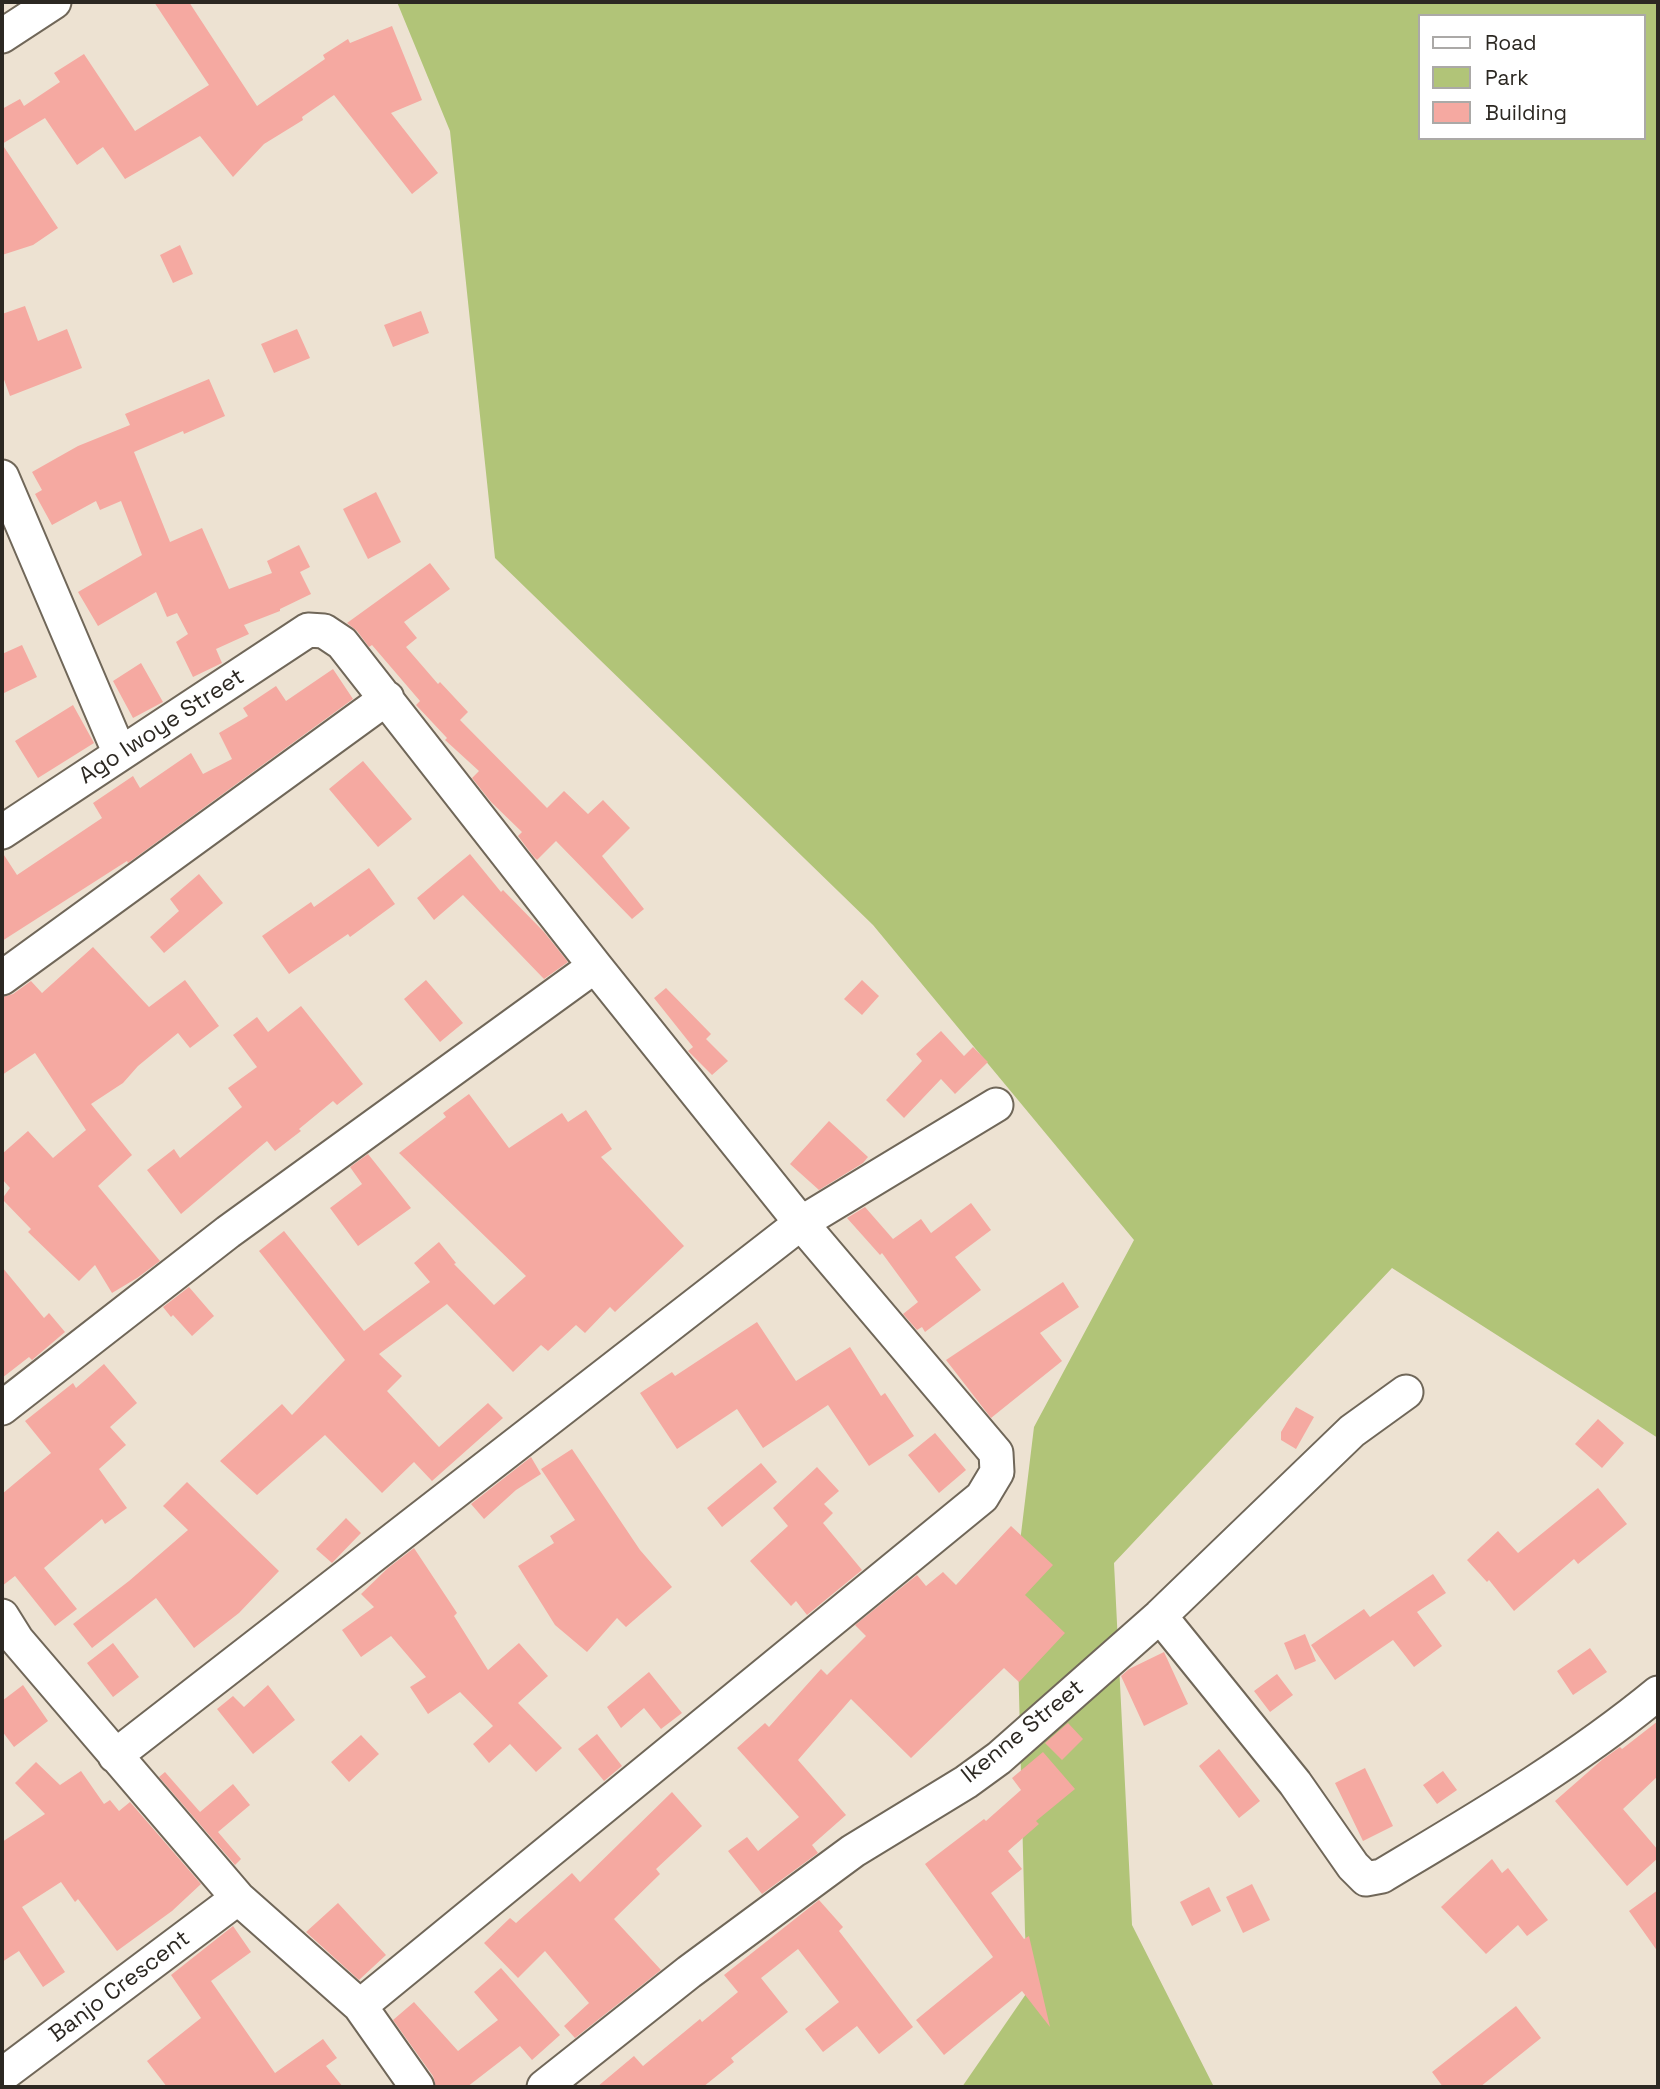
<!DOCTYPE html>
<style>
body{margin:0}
#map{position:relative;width:1660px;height:2089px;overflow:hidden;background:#ede2d2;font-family:"Space Grotesk",sans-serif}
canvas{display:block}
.frame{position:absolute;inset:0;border:4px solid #2c2822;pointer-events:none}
.legend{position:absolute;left:1418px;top:14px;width:228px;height:126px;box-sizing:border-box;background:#fff;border:2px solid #aba9a7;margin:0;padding:9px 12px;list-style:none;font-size:21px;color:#2c2822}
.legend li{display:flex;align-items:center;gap:14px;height:35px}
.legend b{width:35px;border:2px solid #aba9a7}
</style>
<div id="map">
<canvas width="1660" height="2089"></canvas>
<div class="frame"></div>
<ul class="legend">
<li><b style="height:9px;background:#fff"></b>Road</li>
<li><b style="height:19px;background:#b1c478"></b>Park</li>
<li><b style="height:19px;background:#f5a9a1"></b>Building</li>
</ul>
</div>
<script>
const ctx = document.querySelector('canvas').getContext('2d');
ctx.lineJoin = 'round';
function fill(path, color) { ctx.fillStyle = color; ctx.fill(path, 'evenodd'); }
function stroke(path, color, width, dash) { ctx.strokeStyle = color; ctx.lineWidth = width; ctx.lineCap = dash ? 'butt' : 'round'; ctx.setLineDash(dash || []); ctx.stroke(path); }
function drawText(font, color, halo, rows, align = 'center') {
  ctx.font = font + ' "Space Grotesk",sans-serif'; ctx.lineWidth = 6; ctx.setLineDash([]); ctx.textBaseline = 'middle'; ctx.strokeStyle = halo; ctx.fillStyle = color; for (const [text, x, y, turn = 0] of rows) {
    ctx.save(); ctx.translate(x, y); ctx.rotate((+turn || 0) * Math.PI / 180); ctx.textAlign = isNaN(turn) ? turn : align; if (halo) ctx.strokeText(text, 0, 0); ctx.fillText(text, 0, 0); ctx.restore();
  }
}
fill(new Path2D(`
 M397,2H1658V1438L1392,1268L1114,1563L1132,1925L1214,2087H962L1028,1991L1025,1932L1016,1575L1034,1427L1134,1240L873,925L495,558L450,131ZM1420,16H1644V138H1420Z`), '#b1c478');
fill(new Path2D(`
 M154,2H189L257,106L325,59L323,55L348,39L350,43L392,26L422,100L391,113L438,173L412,194L334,95L302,117L303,120L264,144L233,177L200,136L125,179L103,147L77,165L45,118L2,144L58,228L33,245L2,255V109L20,99L24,106L60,82L54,73L84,54L135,131L209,85Z
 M180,245L193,274L173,283L160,255Z
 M25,306L38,341L67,329L82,368L10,396L2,374V314Z
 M421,311L429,333L393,347L384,325Z
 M297,329L310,358L274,373L261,344Z
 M209,379L225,416L184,434L183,431L134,452L170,542L202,528L229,589L272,573L267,561L299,545L310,567L300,572L311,594L280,609V611L244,625L249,634L216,649L222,663L193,677L176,642L188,634L177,613L167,617L156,592L98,626L78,592L142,555L121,501L100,510L96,501L52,525L35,494L42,490L32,472L78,446L130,425L125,414Z
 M376,492L401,542L368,559L343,509Z
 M430,563L450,589L404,622L417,638L406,647L438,684L440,682L468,712L460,720L547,808L564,791L588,814L603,800L630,828L602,856L644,909L632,919L556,841L537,860L533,856L518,836L522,832L491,802L472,778L479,771L445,740L447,738L416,705L420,701L372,645L369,647L357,631L347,623Z
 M22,645L37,677L2,694V654Z
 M141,663L163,702L133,718L113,681Z
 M333,669L353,699L128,863L127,861L2,941V852L17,875L102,818L93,803L133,776L140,788L191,753L203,774L232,759L219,733L248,716L243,708L276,686L286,701Z
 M73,705L94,743L38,778L15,741Z
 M363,761L412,819L378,847L329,789Z
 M470,854L501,892L503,890L544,932L568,962L544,979L463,895L434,920L417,898Z
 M369,868L395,904L350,937L348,934L289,974L262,936L311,902L314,907Z
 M199,874L223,903L164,953L150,937L179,911L170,899Z
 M93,947L149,1007L185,980L219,1026L190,1048L178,1033L138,1066L123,1083L91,1104L132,1155L98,1186L160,1261L137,1278L112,1293L95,1265L79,1281L28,1232L31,1229L2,1199L10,1188L2,1179V1154L28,1131L53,1158L86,1130L35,1053L2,1075V997L13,994L31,981L42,993Z
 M426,980L463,1023L440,1042L404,999Z
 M862,980L879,996L862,1015L844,999Z
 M666,988L711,1034L706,1039L728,1061L712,1075L688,1051L693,1047L654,998Z
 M301,1006L363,1084L337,1105L333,1101L299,1129L301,1131L275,1151L267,1141L181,1214L147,1170L174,1149L180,1158L242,1107L228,1088L257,1067L233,1035L257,1017L268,1032Z
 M941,1031L964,1056L973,1047L988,1062L955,1094L941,1079L904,1118L886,1100L922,1061L916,1054Z
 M469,1094L509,1148L562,1113L568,1122L586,1110L612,1149L601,1157L684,1246L615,1312L610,1307L585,1333L576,1325L548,1351L541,1345L513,1372L447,1304L379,1354L402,1376L387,1391L439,1447L488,1403L503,1418L432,1481L414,1462L382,1493L325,1435L257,1495L220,1461L282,1404L292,1415L345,1360L259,1251L284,1231L364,1331L430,1282L414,1263L439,1242L456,1263L454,1264L494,1305L526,1276L399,1153L446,1117L443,1113Z
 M829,1121L868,1157L863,1163L819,1190L790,1164Z
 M368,1154L411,1208L358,1246L330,1208L362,1184L350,1167Z
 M971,1203L991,1230L955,1257L981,1290L925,1332L922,1327L917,1330L903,1314L918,1302L882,1253L880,1255L847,1218L865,1207L893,1239L921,1219L931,1233Z
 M2,1267L44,1318L49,1313L65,1332L32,1360L29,1357L2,1378Z
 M1063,1282L1079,1307L1040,1333L1062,1361L991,1418L946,1360Z
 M189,1287L214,1316L192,1336L173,1315L171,1317L163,1307Z
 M757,1322L796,1381L850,1347L881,1396L885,1393L914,1436L869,1466L828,1405L763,1448L737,1409L677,1449L640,1393L672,1372L675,1376Z
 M104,1364L137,1403L110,1427L126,1445L99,1469L127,1508L105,1524L102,1519L44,1568L77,1609L55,1626L15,1576L2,1586V1494L51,1453L25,1421L73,1383L76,1388Z
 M1296,1407L1314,1417L1296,1449L1281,1440V1432Z
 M1598,1419L1624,1443L1602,1468L1575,1444Z
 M935,1433L966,1470L939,1493L908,1455Z
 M572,1449L640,1550L672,1587L626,1627L617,1618L587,1652L555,1625L518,1566L554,1543L550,1536L575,1520L541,1469Z
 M531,1457L541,1474L516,1490L484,1519L471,1504Z
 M761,1463L777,1482L722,1527L707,1508Z
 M817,1467L839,1491L824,1504L833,1513L823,1523L862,1570L807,1615L796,1601L791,1606L750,1561L788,1526L773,1508Z
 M187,1482L279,1571L239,1613L194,1648L156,1598L92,1648L73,1624L129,1581L188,1530L163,1506Z
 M1598,1488L1627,1524L1578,1564L1574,1559L1514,1611L1489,1580L1487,1582L1467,1560L1498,1531L1518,1553Z
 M346,1518L361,1533L332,1563L316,1549Z
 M1011,1526L1053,1565L1025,1595L1065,1633L1019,1682L1004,1668L911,1758L851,1699L798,1760L846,1815L812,1845L818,1853L762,1894L728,1851L747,1837L758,1851L799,1817L737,1748L765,1723L769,1727L821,1669L827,1675L866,1636L855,1625L917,1575L926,1586L943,1572L956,1585Z
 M414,1548L457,1613L454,1616L488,1670L519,1643L548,1676L518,1703L562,1748L536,1772L510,1744L489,1763L473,1744L493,1726L460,1692L428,1714L410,1687L426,1677L391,1636L361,1657L342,1630L374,1607L361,1594L388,1568Z
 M1433,1574L1446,1593L1417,1612L1442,1646L1414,1667L1393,1640L1335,1680L1311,1645L1364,1609L1370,1617Z
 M1305,1634L1316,1661L1295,1670L1284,1643Z
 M113,1643L139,1677L113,1697L87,1663Z
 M1590,1648L1607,1672L1573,1695L1557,1671Z
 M1164,1652L1188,1704L1144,1726L1121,1676L1129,1669Z
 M649,1672L682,1713L661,1729L644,1708L621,1728L607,1707Z
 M1277,1674L1293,1695L1270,1712L1254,1691Z
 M23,1685L48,1721L14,1747L2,1731V1701Z
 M268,1685L295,1720L253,1754L217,1709L233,1696L244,1707Z
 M1658,1721V1776L1623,1809L1658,1850V1858L1627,1886L1555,1801L1603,1759L1620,1747L1622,1749Z
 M1068,1723L1083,1739L1062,1760L1045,1743Z
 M597,1734L622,1766L604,1781L578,1749Z
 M361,1735L379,1754L349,1782L331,1762Z
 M1219,1749L1260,1801L1239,1818L1199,1766Z
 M1043,1752L1075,1789L1036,1821L1039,1824L1008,1851L1022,1869L991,1893L1024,1939L1029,1936L1050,2027L1022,1991L944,2055L916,2020L993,1957L925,1864L984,1819L986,1821L1021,1790L1012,1778Z
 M36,1762L60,1785L81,1771L104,1804L110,1800L119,1811L130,1802L201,1884L172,1911L117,1951L78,1899L75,1902L61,1882L22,1907L65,1972L43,1987L19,1951L2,1962V1842L45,1814L15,1783Z
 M1365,1768L1393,1826L1363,1841L1335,1783Z
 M1443,1771L1457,1790L1437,1804L1423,1785Z
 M165,1772L200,1812L233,1784L250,1805L218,1832L241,1859L235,1865L159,1777Z
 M672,1792L702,1826L656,1869L660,1874L614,1919L661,1970L575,2038L564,2026L589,2003L545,1951L518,1978L484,1943L510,1918L516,1923L572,1873L580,1882Z
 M1492,1859L1502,1873L1508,1868L1548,1920L1527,1936L1518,1925L1486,1954L1441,1907Z
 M1252,1884L1270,1920L1243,1933L1226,1897Z
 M1209,1887L1221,1911L1192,1926L1180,1902Z
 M1658,1890V1952L1629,1911Z
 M819,1900L843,1927L839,1931L913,2027L879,2054L857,2026L823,2052L805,2029L839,2002L798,1949L761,1978L788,2012L731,2058L734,2062L703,2087H597L634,2056L643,2066L700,2019L702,2022L738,1992L724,1975Z
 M338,1903L386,1955L359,1980L306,1932Z
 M233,1926L251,1952L211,1981L275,2073L323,2039L337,2058L326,2066L343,2087H167L147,2061L201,2018L171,1975Z
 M501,1968L560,2035L532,2060L520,2046L467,2087H436L433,2076L393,2020L414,2002L458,2051L498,2020L474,1992Z
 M1516,2006L1541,2038L1480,2087H1443L1432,2072Z`), '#f5a9a1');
const minor = new Path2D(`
 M2,36L54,2
 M2,477L120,754
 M2,832L308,630L324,631L342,643L595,966L801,1223L996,1453L997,1472L982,1497L360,2006
 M2,978L387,698
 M2,1408L228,1232L595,966
 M2,1616L17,1640L238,1898L360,2006L417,2087
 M1160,1616L1295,1783L1353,1866L1366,1879L1382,1876C1477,1819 1573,1763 1658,1693
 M115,1756L801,1223L996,1105
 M2,2075L238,1898
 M544,2087L689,1972L853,1851L966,1782L999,1758L1160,1616L1352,1431L1406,1392`);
stroke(minor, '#706759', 37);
stroke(minor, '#fff', 33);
drawText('23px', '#2c2822', '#fff', [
 ["Ago Iwoye Street",162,727,-33],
 ["Ikenne Street",1023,1732,-39],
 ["Banjo Crescent",120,1987,-37]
]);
</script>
